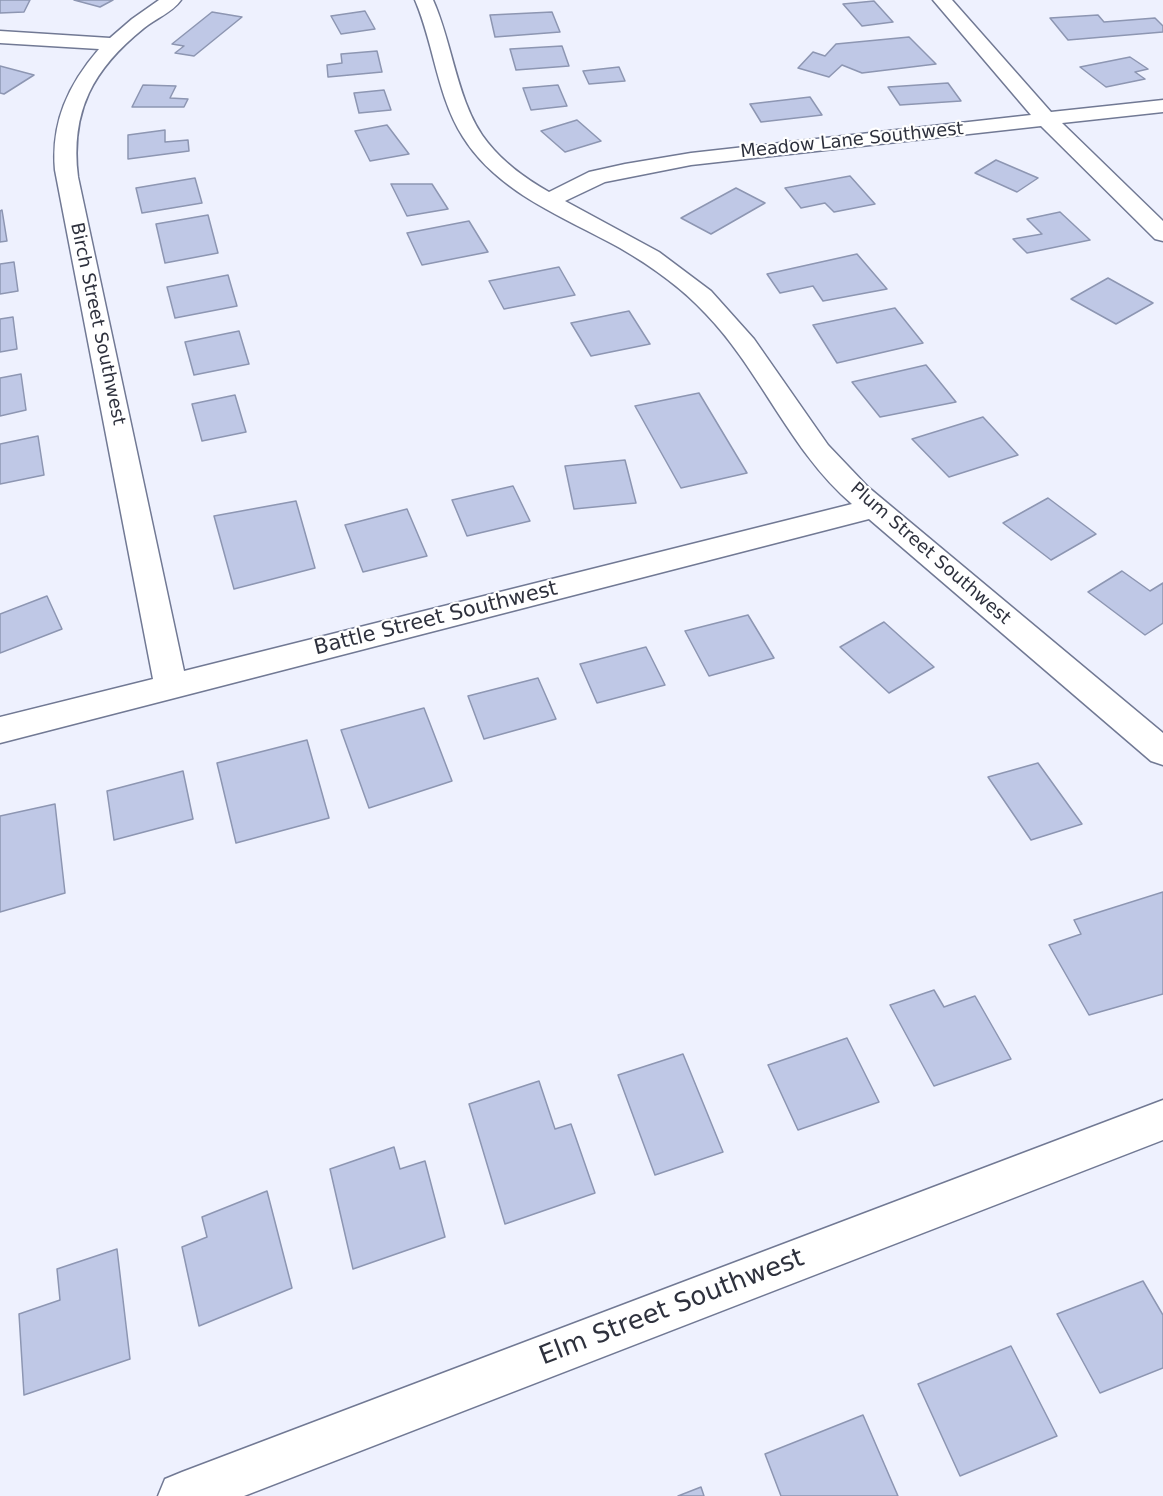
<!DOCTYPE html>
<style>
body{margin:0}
canvas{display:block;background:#eef1fe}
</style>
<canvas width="1163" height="1496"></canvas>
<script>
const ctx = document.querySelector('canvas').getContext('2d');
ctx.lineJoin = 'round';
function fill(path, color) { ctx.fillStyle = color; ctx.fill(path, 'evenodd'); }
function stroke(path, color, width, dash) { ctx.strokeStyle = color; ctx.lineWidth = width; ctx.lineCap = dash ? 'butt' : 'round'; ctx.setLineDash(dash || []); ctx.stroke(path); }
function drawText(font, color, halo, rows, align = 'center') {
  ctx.font = font + ' "DejaVu Sans",sans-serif'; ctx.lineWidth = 4.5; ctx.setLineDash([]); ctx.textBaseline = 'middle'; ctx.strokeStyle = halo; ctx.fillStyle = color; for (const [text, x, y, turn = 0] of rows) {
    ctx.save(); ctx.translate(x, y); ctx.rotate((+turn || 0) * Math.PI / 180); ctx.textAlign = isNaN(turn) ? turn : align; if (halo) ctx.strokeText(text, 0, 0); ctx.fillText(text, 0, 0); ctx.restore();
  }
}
const building = new Path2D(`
 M0,0H30L24,12L0,13Z
 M74,0H113L100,7Z
 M874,1L893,22L862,26L843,4Z
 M365,11L375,29L341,34L331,16Z
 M212,12L242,17L194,56L175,53L184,46L172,44Z
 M552,12L560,32L495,37L490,15Z
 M1098,15L1104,22L1155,18L1163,26V32L1068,40L1050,18Z
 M909,37L936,64L862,73L842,65L829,77L798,68L813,52L825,56L836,44Z
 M562,46L569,66L516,70L510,49Z
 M377,51L382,72L328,77L327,65L342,63L341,54Z
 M1130,57L1148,69L1135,72L1145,79L1106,87L1080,67Z
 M0,66L34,75L4,94L0,93Z
 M619,67L625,81L589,84L583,71Z
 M948,83L961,101L900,105L888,87Z
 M143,85L176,86L170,98L188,99L184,107H132Z
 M558,85L567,106L531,110L523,88Z
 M384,90L391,110L359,113L354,93Z
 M810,97L822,115L761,122L750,104Z
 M577,120L601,141L565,152L541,131Z
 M387,125L409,154L370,161L355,131Z
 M165,130V142L188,140L189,151L128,159V135Z
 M996,160L1038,178L1017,192L975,173Z
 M850,176L875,204L834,212L825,203L801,208L785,188Z
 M195,178L202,203L142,213L136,188Z
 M391,184H432L448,209L407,216Z
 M736,188L765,203L711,234L681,218Z
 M2,210L7,241L0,242V211Z
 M1060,212L1090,240L1027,253L1013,239L1042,234L1027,219Z
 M208,215L218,253L165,263L156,224Z
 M469,221L488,252L422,265L407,233Z
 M857,254L887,289L823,301L813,286L780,293L767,274Z
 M14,262L18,291L0,294V264Z
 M559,267L575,295L504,309L489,281Z
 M228,275L237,306L175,318L167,287Z
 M1108,278L1153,303L1116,324L1071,299Z
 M895,308L923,343L837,363L813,325Z
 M629,311L650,344L591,356L571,323Z
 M13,317L17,349L0,352V319Z
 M239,331L249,364L194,375L185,342Z
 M926,365L956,402L880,417L852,382Z
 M21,374L26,410L0,416V378Z
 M699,393L747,473L681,488L635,406Z
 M235,395L246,432L202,441L192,404Z
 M983,417L1018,455L949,477L912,439Z
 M38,436L44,475L0,484V444Z
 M625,460L636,503L574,509L565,466Z
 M513,486L530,521L467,536L452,500Z
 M1048,498L1096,534L1051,560L1003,523Z
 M296,501L315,568L234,589L214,516Z
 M407,509L427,556L363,572L345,525Z
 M1122,571L1150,591L1163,583V623L1145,635L1088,592Z
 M47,596L62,629L0,653V614Z
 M748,615L774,658L709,676L685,631Z
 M884,622L934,667L889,693L840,647Z
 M646,647L665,685L597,703L580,664Z
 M538,678L556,719L484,739L468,696Z
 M424,708L452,781L369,808L341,730Z
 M307,740L329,818L236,843L217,763Z
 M1038,763L1082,824L1031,840L988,777Z
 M183,771L193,819L114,840L107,791Z
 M55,804L65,893L0,912V816Z
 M1163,892V994L1089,1015L1049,945L1081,934L1074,920Z
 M934,990L944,1007L975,996L1011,1059L934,1086L890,1005Z
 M847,1038L879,1102L798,1130L768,1065Z
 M683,1054L723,1152L655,1175L618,1075Z
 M539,1081L555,1129L571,1124L595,1193L505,1224L469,1104Z
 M394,1147L400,1169L425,1161L445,1237L353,1269L330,1169Z
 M267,1191L292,1288L199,1326L182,1247L207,1237L202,1217Z
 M117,1249L130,1359L24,1395L19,1314L60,1300L57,1269Z
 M1143,1281L1163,1315V1368L1100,1393L1057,1314Z
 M1011,1346L1057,1436L960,1476L918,1384Z
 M863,1415L898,1496H781L765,1454Z
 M701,1487L704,1496H678Z`);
fill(building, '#bfc8e6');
stroke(building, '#8d96b2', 1.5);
const minor = new Path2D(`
 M159,0H181C173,12 155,19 144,28C93,69 70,111 78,177L184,671L852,504C790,451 761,371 706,314C681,287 651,266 620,248C564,217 498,193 463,137C437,96 434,44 415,0H433C453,44 457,105 488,143C504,163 526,179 549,192L589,172L625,164L691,153L1031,115L933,0H952L1051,112L1163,100V112L1062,123L1163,221V241L1155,239L1041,126L691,165L605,182L565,201L659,252L711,291L754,339L828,445L868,487L1163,733V765L1151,761L869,519L0,743V717L153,679L55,170C51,122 68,85 99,49L0,43V31L110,38L132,19Z
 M1163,1100V1140L244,1496H158L165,1479L182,1472Z`);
stroke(minor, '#717994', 3);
fill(minor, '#fff');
drawText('18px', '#2e313d', '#fff', [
 ["Meadow Lane Southwest",852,141,-6],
 ["Birch Street Southwest",97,324,78],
 ["Plum Street Southwest",930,554,41]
]);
drawText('21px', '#2e313d', '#fff', [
 ["Battle Street Southwest",436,619,-14]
]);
drawText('26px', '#2e313d', '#fff', [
 ["Elm Street Southwest",672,1308,-21]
]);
</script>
